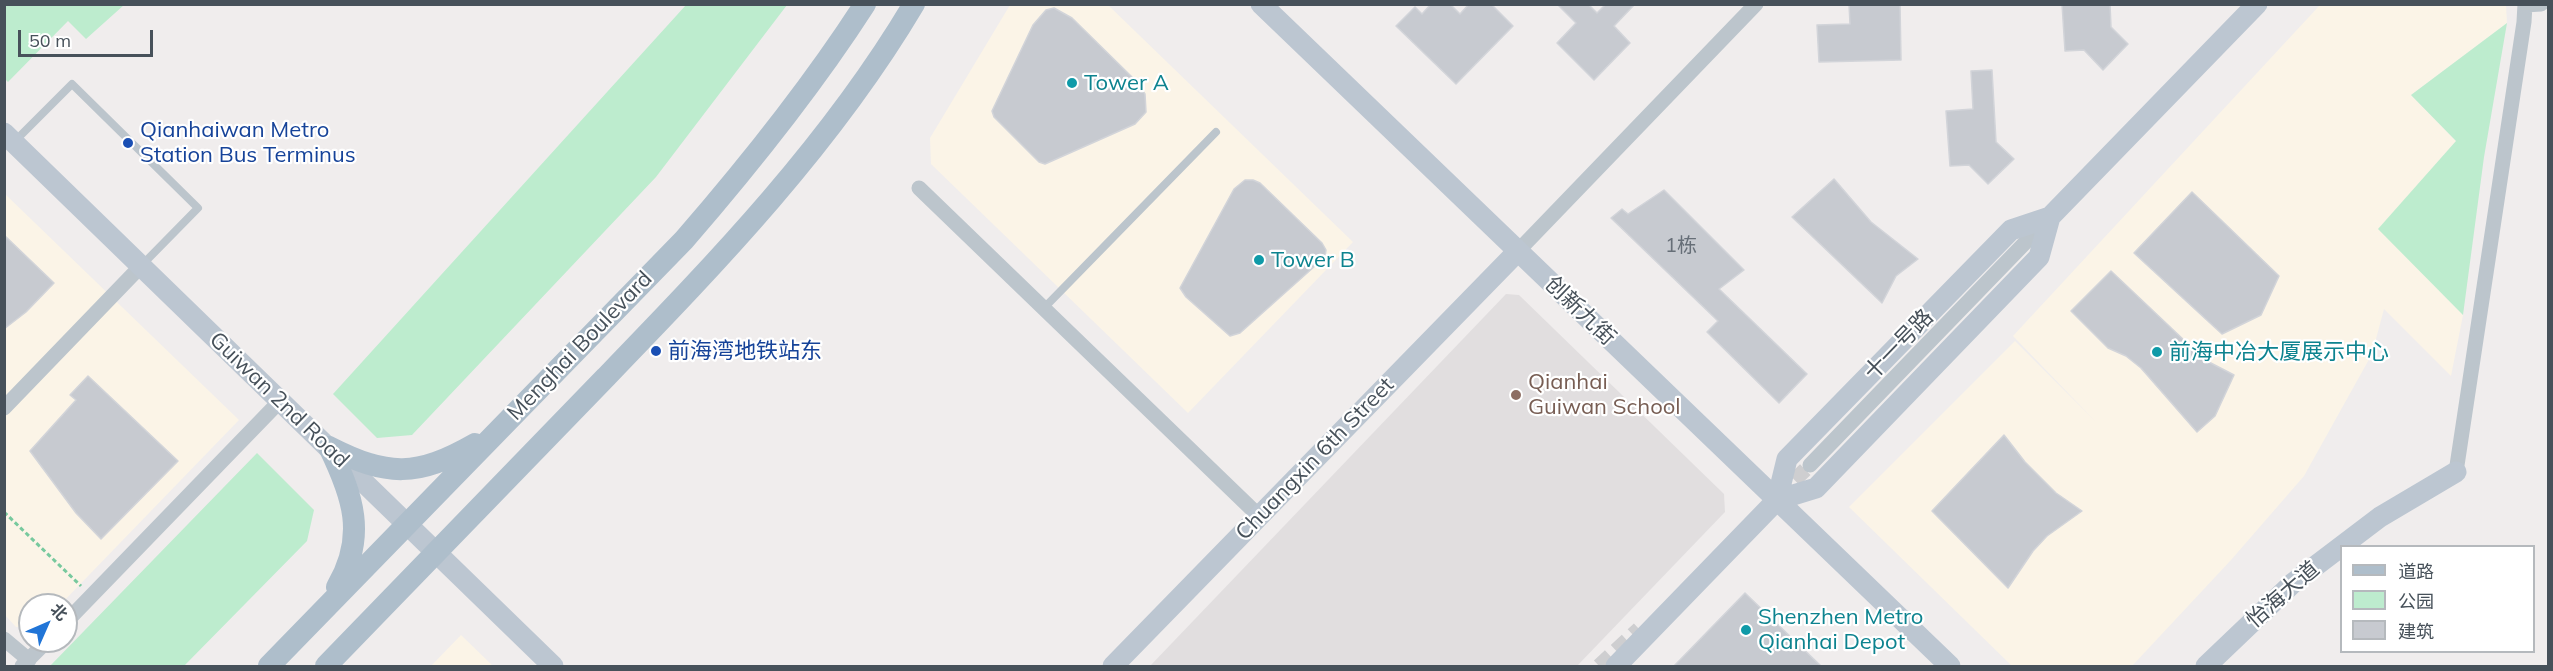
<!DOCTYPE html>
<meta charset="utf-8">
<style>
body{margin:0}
#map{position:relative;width:2553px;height:671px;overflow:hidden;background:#f0eded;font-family:Mulish,"Noto Sans SC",sans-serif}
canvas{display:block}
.frame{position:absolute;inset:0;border:6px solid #47515a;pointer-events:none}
.legend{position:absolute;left:2340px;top:545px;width:195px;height:108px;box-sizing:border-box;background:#fff;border:2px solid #b5b9bd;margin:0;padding:8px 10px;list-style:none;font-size:18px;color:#47515a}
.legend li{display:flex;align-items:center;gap:12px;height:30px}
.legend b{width:30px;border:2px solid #b5b9bd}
.north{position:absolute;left:18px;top:593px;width:60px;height:60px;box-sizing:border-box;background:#fff;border:2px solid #b5b9bd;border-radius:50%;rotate:45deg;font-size:16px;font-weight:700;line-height:24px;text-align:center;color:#47515a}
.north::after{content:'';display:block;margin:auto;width:21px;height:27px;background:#2175d7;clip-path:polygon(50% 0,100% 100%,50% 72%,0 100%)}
.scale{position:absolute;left:18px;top:30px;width:135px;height:27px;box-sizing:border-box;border:3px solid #47515a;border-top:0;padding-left:8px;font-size:18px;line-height:21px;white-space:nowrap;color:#47515a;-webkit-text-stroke:4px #fff;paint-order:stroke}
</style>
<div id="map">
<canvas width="2553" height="671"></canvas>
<div class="frame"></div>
<ul class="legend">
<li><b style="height:8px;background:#aebecb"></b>道路</li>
<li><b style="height:16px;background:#bdecce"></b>公园</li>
<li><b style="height:16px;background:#c7cad0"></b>建筑</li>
</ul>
<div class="north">北</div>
<div class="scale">50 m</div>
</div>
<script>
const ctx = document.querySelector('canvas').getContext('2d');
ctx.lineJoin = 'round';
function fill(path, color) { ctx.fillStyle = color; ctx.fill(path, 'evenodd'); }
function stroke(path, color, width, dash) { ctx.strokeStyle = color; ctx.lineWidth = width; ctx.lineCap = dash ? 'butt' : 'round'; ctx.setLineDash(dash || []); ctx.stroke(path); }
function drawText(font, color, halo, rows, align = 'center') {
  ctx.font = font + ' Mulish,"Noto Sans SC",sans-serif'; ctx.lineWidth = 4.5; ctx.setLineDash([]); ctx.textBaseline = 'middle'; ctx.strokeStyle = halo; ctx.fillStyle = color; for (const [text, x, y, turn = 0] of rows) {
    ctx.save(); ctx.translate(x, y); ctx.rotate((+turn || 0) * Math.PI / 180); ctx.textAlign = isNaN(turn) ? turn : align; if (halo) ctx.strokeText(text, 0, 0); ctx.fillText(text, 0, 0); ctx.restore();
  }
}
fill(new Path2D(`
 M1010,5H1108L1353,242L1188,413L931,164L930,138Z
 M2320,5H2506L2507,23L2411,95L2456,141L2379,229L2463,315L2451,376L2384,309L2372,354L2304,476L2231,560L2132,666H2012L1849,507L2015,341L2096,422L2013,336Z
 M5,194L239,420L60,605H30V626L16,627L5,615Z
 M461,635L493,666H431Z`), '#fbf4e7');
fill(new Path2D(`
 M1506,294L1519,295L1724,494L1725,512L1577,666H1150Z`), '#e1dedf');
fill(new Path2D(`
 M4,5L5,4L124,5L86,39L68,21L8,82L4,78Z
 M686,5H787L656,177L412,435L377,438L333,394Z
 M2507,23L2484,157L2463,315L2378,229L2456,141L2411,95Z
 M257,453L314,510L307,541L184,666H50Z`), '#bdecce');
const building = new Path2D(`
 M1431,4H1450L1460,14L1469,4H1491L1513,26L1456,84L1396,26L1415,7L1422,14Z
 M1557,4H1588L1597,13L1606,4H1635L1614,26L1630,43L1594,80L1557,43L1576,23Z
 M1849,4H1900L1901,60L1819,62L1817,25L1850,24Z
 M2062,4H2110L2111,27L2128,44L2103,70L2084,50L2065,51Z
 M1054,8L1072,18L1134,79L1145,94L1146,112L1135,124L1045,164L1039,162L994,117L992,111L1033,25L1046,10Z
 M1992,70L1996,142L2014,159L1988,184L1969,165L1950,166L1946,111L1973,109L1971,71Z
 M1834,179L1871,222L1918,259L1896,276L1882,303L1792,217Z
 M1245,180H1253L1260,183L1322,243L1326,250L1325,257L1240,333L1230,336L1186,297L1180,288L1234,189Z
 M1664,190L1744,270L1719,289L1807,374L1779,403L1707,332L1718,321L1611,218L1622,209L1628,214Z
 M2192,192L2279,276L2261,315L2222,334L2134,253Z
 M4,235L54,283L26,312L4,329Z
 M2111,271L2205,360L2234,375L2215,416L2197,432L2141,368L2126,356L2108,348L2071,311Z
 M88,376L178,461L101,539L76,513L30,451L76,400L70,395Z
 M2004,435L2025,462L2056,493L2082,511L2047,536L2033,551L2008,588L1932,511Z
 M1745,593L1821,666H1674Z`);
fill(building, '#c7cad0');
stroke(building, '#d2d4d9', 1.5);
stroke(new Path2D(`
 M1778,496L1810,465
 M1599,666L1639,629`), '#ceced0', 15, [15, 8]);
stroke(new Path2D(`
 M4,512L81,586`), '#77c99e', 3, [4.5, 3]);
stroke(new Path2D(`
 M14,142L72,84L198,208L142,265
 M1044,308L1216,132`), '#bcc5cc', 8);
stroke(new Path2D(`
 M2525,5L2541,4
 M919,188L1259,516
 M1518,251L1756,4
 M4,408L141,266
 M1810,465L2048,219
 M2456,472L2524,22L2525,4
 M66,622L280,401
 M4,639L29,660
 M22,666L47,641`), '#bcc5cc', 15);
stroke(new Path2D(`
 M1261,4L1950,666
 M4,133L553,666
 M1777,500L1787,459L2011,230L2050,217L2257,4
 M1113,666L1518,251
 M1616,666L1777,500L1816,488L2039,257L2050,217
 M2206,666L2293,583L2380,517L2456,472`), '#bcc6d1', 21);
stroke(new Path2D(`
 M329,447C388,477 417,477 475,444
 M329,447C353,496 367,536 337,587
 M269,666L684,240C749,165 811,88 865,4
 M326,666C419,570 513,474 606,377C718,261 831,144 914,4`), '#aebecb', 22);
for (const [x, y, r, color] of [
 [1072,83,6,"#0f9aa8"],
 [128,143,6,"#1a4fb4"],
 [1259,260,6,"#0f9aa8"],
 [656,351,6,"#1a4fb4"],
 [2157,352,6,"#0f9aa8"],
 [1516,395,6,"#8d6e63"],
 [1746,630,6,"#0f9aa8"]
]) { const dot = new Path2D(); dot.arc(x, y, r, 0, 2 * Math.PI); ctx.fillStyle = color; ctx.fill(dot); stroke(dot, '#fff', 2); }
drawText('20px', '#676f78', null, [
 ["1栋",1681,246]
]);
drawText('22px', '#0d838f', '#fff', [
 ["Tower A",1084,83],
 ["Tower B",1271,260],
 ["前海中冶大厦展示中心",2169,352],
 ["Shenzhen Metro",1758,617],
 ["Qianhai Depot",1758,642]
], 'left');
drawText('22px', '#164399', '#fff', [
 ["Qianhaiwan Metro",140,130],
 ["Station Bus Terminus",140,155],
 ["前海湾地铁站东",668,351]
], 'left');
drawText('22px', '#47515a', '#fff', [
 ["创新九街",1580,311,44],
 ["十一号路",1899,345,-46],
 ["Menghai Boulevard",580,346,-46],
 ["Guiwan 2nd Road",279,400,44],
 ["Chuangxin 6th Street",1315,459,-46],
 ["怡海大道",2283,595,-41]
]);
drawText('22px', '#785e54', '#fff', [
 ["Qianhai",1528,382],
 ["Guiwan School",1528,407]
], 'left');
</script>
